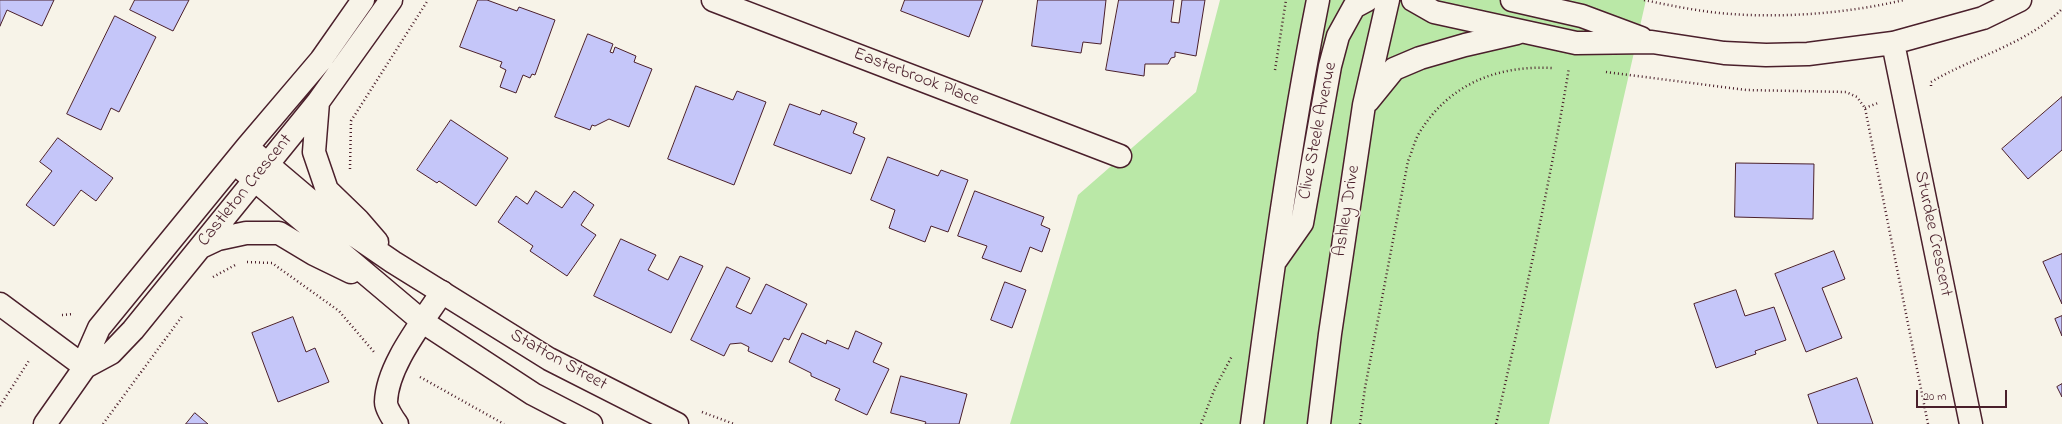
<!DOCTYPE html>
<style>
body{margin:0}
#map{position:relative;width:2062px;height:424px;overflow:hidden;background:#f7f3e8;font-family:"Indie Flower",sans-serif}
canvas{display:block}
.scale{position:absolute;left:1916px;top:390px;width:91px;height:18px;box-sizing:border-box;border:2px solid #4a1f2b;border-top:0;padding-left:5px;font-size:12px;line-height:14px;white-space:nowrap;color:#4a1f2b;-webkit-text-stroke:3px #f7f3e8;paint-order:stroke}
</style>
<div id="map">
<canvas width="2062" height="424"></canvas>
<div class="scale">20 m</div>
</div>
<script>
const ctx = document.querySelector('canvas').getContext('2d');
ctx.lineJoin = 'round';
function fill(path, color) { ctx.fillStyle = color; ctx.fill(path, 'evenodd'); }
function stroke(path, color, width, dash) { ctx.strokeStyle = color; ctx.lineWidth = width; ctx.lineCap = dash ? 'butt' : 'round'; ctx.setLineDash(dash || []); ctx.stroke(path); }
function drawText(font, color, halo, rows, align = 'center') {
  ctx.font = font + ' "Indie Flower",sans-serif'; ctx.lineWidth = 3; ctx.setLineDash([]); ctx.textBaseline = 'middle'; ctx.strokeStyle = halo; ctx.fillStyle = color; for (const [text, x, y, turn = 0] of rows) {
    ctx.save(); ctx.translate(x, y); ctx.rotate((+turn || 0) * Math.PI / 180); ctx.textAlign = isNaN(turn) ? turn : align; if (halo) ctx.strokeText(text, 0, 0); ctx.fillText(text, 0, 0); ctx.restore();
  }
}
fill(new Path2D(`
 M1220,0H1646L1549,424H1010L1078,195L1196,92Z`), '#bae8a7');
const building = new Path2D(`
 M0,0H54L42,26L7,10L0,26Z
 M135,0H189L173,31L130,10Z
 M478,0H487L517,11L519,7L555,20L535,75L532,74L530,78L523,75L516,93L500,87L506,70L500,67L502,62L460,47Z
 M905,0H983L969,37L901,11Z
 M1038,0H1106L1101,44L1083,42L1081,53L1032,46Z
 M1119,0H1174L1171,22L1179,23L1182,0H1205L1196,56L1175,52V57L1171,58L1168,64H1145L1144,76L1106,70Z
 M115,16L156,37L119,112L111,108L101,130L67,114Z
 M588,34L613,44L610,52L613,53L615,47L636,56L634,62L652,69L629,127L609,119L595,126L592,125L590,130L555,117Z
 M696,86L733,100L737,91L766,102L734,185L668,159Z
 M2062,97V150L2028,179L2002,149Z
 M790,104L820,115L822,110L857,123L853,133L865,138L851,174L774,145Z
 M451,120L508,158L476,206L439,181L437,183L417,170Z
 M58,138L113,178L96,201L81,190L54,226L26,205L52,171L40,162Z
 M888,157L938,176L941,170L968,180L948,232L931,226L925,242L889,228L895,210L871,200Z
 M1736,163L1814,164L1813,219L1735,217Z
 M536,191L562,208L574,191L594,205L581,225L596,235L567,276L530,251L533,246L498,222L516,196L527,204Z
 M975,191L1044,217L1041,225L1050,229L1042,252L1030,247L1021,272L982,258L987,246L958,236Z
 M621,239L656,255L648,270L668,280L680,256L703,266L671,333L594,296Z
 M1834,251L1845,279L1822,288L1842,338L1806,352L1775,274Z
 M2062,254V304L2043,262Z
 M727,267L750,278L736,307L751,314L766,284L807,304L789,340L784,338L772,362L748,351L749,347L741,343L730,344L724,356L691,340Z
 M1005,282L1026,290L1012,328L991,320Z
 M1736,290L1745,316L1774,307L1786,340L1755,351L1756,354L1716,368L1694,304Z
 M2062,316V336L2055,319Z
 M293,317L306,352L315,348L329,382L278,402L252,333Z
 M856,331L882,343L873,362L889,369L867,415L835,400L840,389L811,376V373L789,362L802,333L826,344L827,340L848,349Z
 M901,376L967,394L959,424H925L926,422L891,413Z
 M1857,378L1873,424H1818L1808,395Z
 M2062,384V397L2057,387Z
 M195,413L208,424H186Z`);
fill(building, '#c5c6f9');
stroke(building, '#4a1f2b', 1);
const street = new Path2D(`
 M713,0L1120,156
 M0,304L85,367
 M397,424C393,419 386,408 386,402C387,365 423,322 442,292`);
const secondary = new Path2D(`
 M1413,0L1434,12L1576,43L1652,42L1724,53L1766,55L1808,54L1893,43L1983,18L2020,0
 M1512,0L1582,16L1641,38
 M1893,43L1971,424
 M1368,101L1394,69L1420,58L1465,45L1517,33
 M318,102L314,152L327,190L358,220L377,242
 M247,147L339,225L393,262L549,359L677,424
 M244,171L423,322L533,394L591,424
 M201,247L218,239L246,233H279L314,254L351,272
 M1276,260L1302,223L1330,66L1338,36L1354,7L1367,0
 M85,367L111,353L133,330L318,102L391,0
 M45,424L85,367L88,353L99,328L247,147L321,60L363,0
 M1252,424C1271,282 1290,140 1318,0
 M1319,424L1330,334L1364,105L1388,0`);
stroke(street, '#4a1f2b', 25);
stroke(secondary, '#4a1f2b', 25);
stroke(new Path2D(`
 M1644,0C1673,6 1702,12 1731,14C1788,18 1848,13 1904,0
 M1275,70L1286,0
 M1606,72L1746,90L1846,92L1857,97L1865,108L1928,424
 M1931,86V82C1973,57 2027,44 2062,9
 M1865,108L1878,103
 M350,169L351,121L428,0
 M247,262L272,263L339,311L374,352
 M213,277L237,264
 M62,315L74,314
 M420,377L504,424
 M0,406L30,359
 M702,412L734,424
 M103,424L183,315
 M1201,424L1215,388L1232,356
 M1360,424L1365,388L1408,161C1412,152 1414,143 1418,135C1448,84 1497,65 1553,68
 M1496,424C1523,306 1549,188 1569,68`), '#4a1f2b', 2.5, [1, 3]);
stroke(street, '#f7f3e8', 22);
stroke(secondary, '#f7f3e8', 22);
drawText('18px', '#4a1f2b', '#f7f3e8', [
 ["Easterbrook Place",916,78,21],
 ["Clive Steele Avenue",1319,131,-79],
 ["Castleton Crescent",246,191,-51],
 ["Ashley Drive",1348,211,-81],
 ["Sturdee Crescent",1932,234,78],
 ["Statton Street",558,361,29]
]);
</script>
